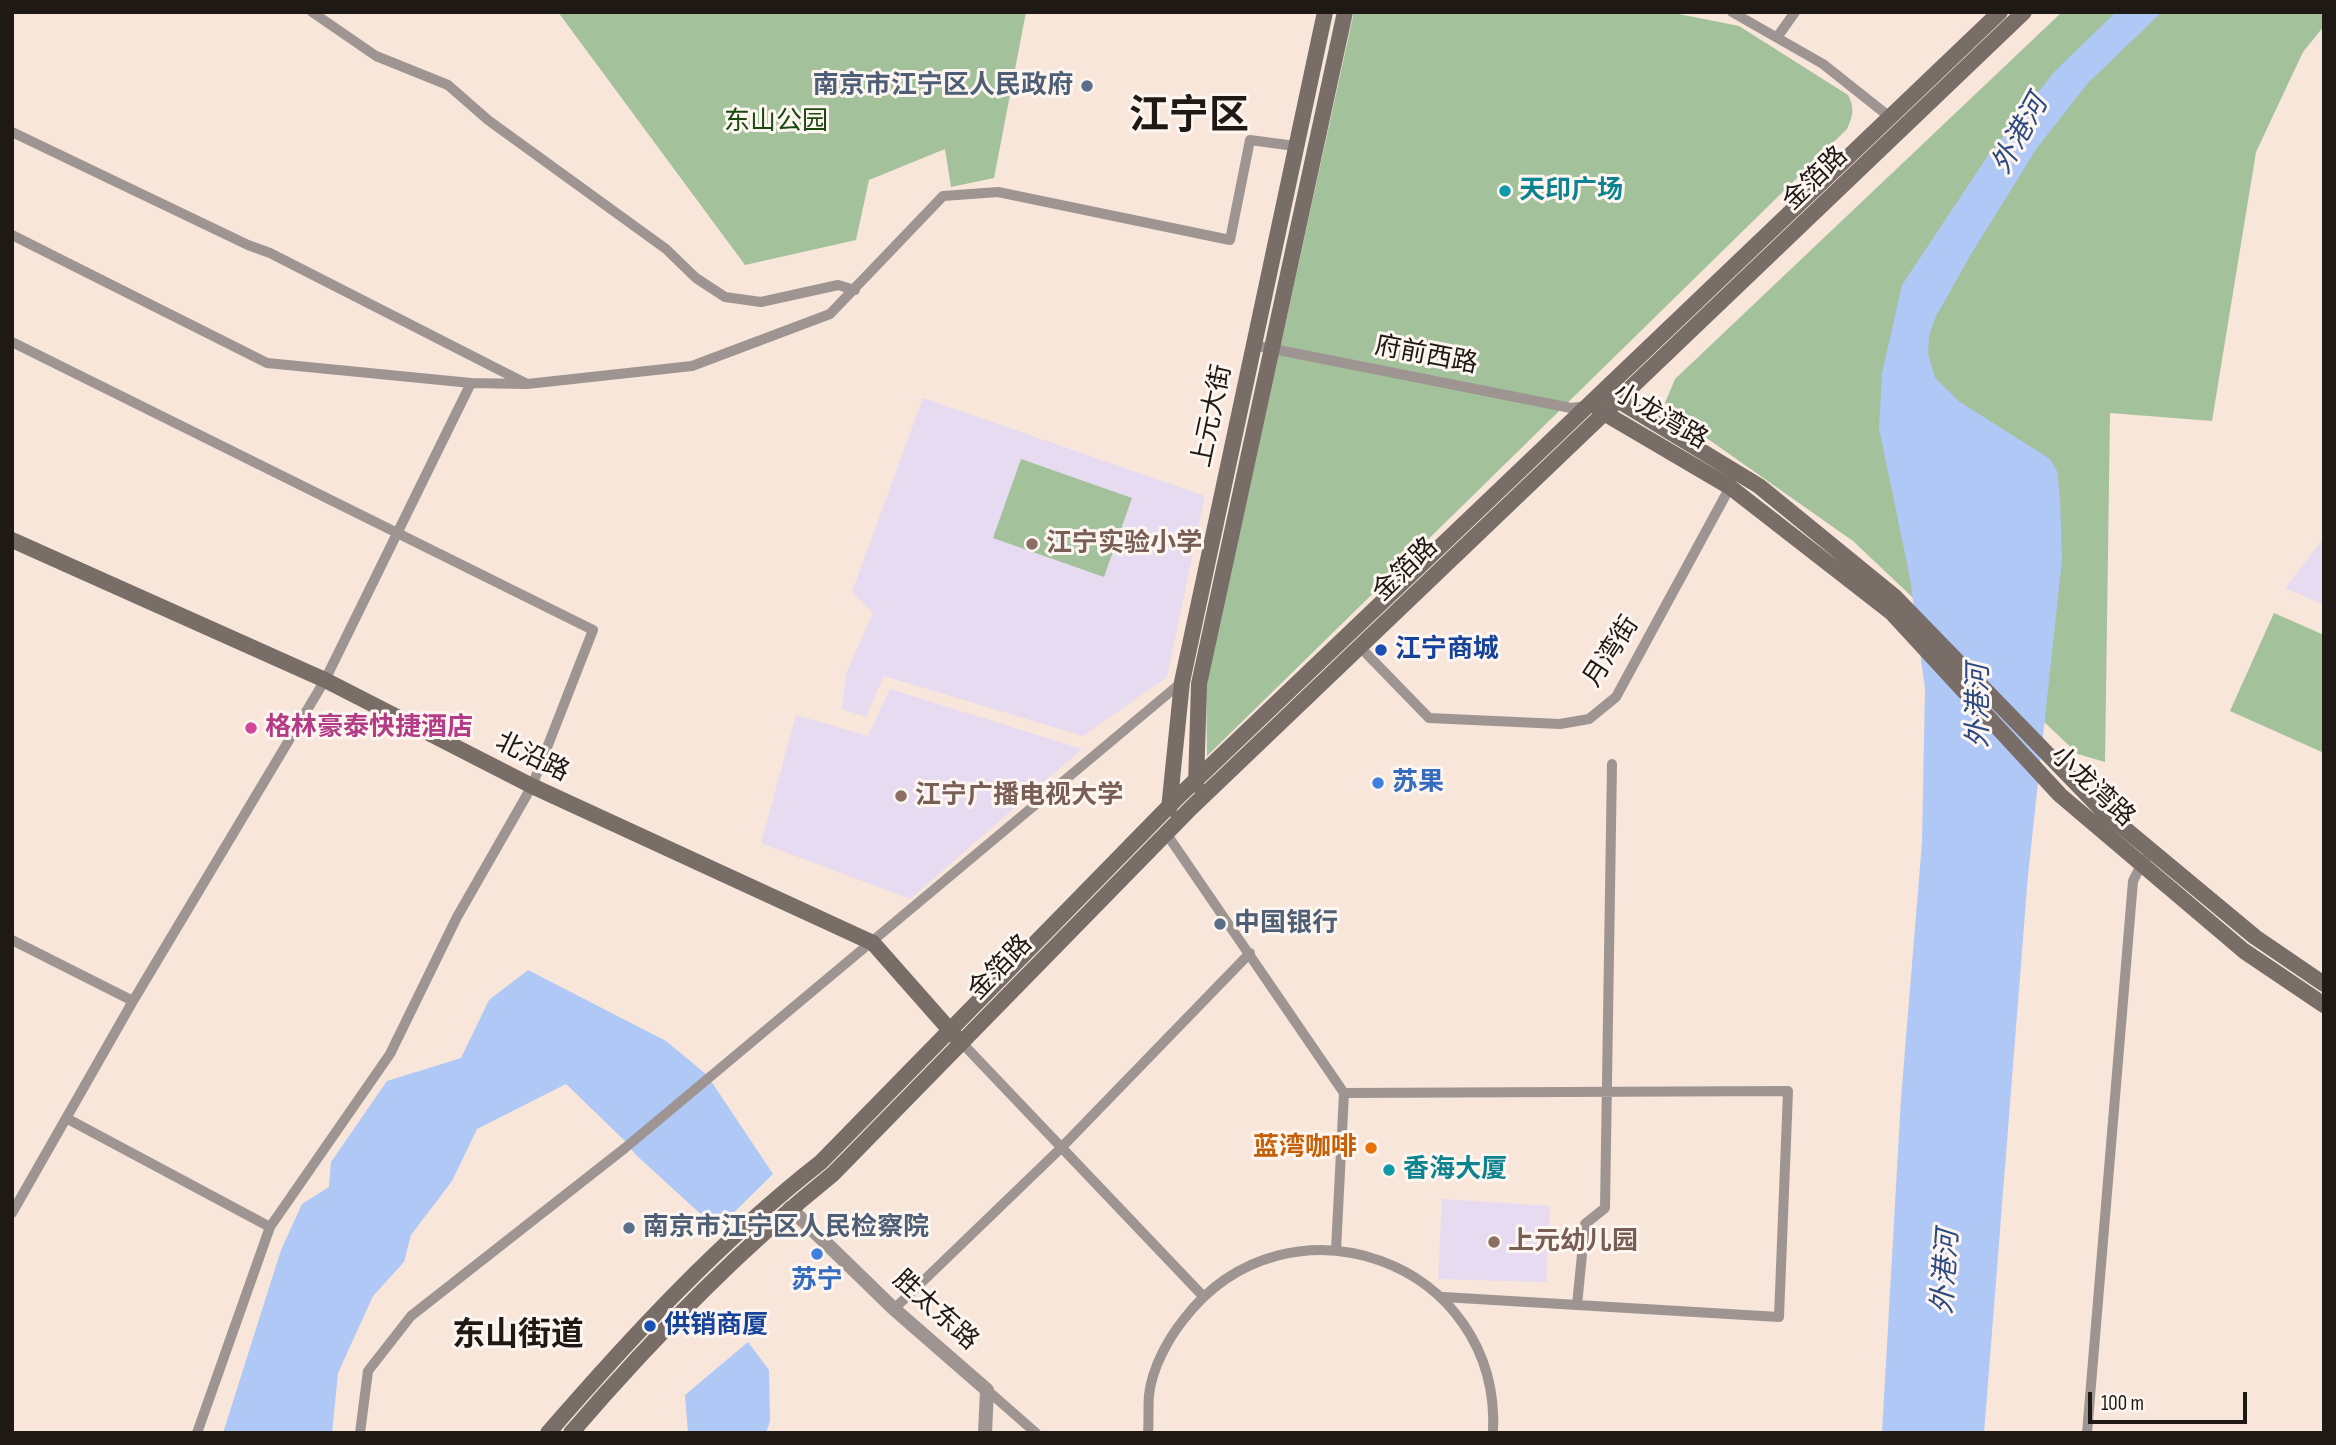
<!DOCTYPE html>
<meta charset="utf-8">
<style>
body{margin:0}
#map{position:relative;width:2336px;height:1445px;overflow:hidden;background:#f7e6d9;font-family:"Sofia Sans Condensed",sans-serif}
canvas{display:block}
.frame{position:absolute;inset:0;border:14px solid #1f1915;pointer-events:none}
.scale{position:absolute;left:2088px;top:1392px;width:159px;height:32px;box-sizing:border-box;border:4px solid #1f1915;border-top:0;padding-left:9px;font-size:21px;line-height:24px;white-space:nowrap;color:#1f1915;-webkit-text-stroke:5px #fdf6f0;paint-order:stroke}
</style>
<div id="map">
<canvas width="2336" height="1445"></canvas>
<div class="frame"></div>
<div class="scale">100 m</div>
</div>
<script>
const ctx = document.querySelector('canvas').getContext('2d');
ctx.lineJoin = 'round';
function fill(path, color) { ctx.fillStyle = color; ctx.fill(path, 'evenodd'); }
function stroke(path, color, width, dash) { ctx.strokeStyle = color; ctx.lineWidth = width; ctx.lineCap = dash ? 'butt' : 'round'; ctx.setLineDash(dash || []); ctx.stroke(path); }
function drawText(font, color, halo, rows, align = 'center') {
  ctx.font = font + ' "Sofia Sans Condensed","Noto Sans SC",sans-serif'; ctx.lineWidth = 6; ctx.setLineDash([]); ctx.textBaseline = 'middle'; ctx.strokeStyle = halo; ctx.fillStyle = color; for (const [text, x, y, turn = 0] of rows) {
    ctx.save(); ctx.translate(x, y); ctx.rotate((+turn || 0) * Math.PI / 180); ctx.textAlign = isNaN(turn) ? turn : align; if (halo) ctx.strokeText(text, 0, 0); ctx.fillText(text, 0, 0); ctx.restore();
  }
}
fill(new Path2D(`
 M923,398L1205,496L1167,677L1083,736L884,676L866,717L842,709L846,674L873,613L852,592Z
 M2324,538V605L2285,588Z
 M890,689L1082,749L910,899L761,843L796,715L868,736Z
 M1442,1199L1550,1206L1546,1282L1438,1279Z`), '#e6dbf0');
fill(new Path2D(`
 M558,12H1026L994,178L951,187L945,149L869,180L856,240L745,265Z
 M1354,12H1669L1739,26L1848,95C1855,108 1853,116 1847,129L1207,756L1206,685Z
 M2062,12H2324V26L2303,52L2256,152L2212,421L2110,413L2105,762L2078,754L1853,541L1671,413L1665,403L1675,379Z
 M1021,459L1132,498L1104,577L993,538Z
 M2274,613L2324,635V753L2230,711Z`), '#a3c19b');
fill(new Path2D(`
 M2116,12H2162L2088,83L2037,148L1973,251L1935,318L1929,336L1928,353L1935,378L1960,402L2050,459L2057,471L2060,498L2062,560L2028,875L1984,1433H1882L1901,1099L1922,842L1925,689L1910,578L1879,428L1882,373L1902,285L1987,157L2055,71Z
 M528,970L666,1041L707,1075L773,1174L717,1229L635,1154L625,1141L566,1084L477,1129L452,1181L411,1235L404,1262L373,1296L338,1373L332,1433H223L281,1250L302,1204L329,1187L331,1162L387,1081L461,1058L489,1000Z
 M748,1342L769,1370L770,1421L766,1433H688L685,1395Z`), '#afc8f6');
stroke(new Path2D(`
 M312,12L376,56L448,85L488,120L666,249L696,278L725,297L761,302L838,285L855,290
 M1732,12L1823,64L1891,118
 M1778,36L1795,12
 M12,132L248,245L270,253L527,384L692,366L830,314L943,196L998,192L1230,240L1250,140L1295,146
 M12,235L267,363L471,383L525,384
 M12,342L593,630L532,786L457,917L390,1054L270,1227L66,1118
 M1253,345L1571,408L1587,406
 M1360,647L1429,718L1560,724L1589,719L1616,697L1730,487
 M1166,833L1344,1093L1336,1250
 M12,940L133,1001
 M962,1043L1202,1295
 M1344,1093L1788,1091L1779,1317L1443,1297
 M12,1213L133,1001L325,680L471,383
 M1577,1305L1585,1224L1605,1208L1612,764
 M894,1309L1060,1149L1250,953
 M987,1390L1036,1433
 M197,1433L270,1227
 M360,1433L368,1371L411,1316L625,1148L1182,682
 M1148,1433C1149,1420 1148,1408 1149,1395C1152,1368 1168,1339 1184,1319C1288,1184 1502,1261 1493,1433
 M2087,1433L2133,881L2141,865L2152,852`), '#9e9592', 10);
stroke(new Path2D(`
 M790,1208L894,1309L987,1390L985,1433`), '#9e9592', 14);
stroke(new Path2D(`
 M1611,402L1619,401L1759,486L1895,597L2101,809L2255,937L2324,984
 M1599,410L1730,487L1892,613L2060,795L2244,951L2324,1005
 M12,540L325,680L532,786L873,943L956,1037
 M1196,785L1199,684L1345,12
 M1169,809L1182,682L1325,12
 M548,1433C632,1336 720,1241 821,1162L1179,796L2000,12
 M571,1433C651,1340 737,1251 833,1174L1191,808L2024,12`), '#796d68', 16);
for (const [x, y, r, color] of [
 [1087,86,7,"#5c6f8a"],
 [1505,191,7,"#0f9aa8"],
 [1032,544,7,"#8d6e63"],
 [1381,650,7,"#1a4fb4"],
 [251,728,7,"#d1479c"],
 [1378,783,7,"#3f7fe0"],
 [901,796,7,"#8d6e63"],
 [1220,924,7,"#5c6f8a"],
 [1371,1148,7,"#e8710a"],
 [1389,1170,7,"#0f9aa8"],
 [629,1228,7,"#5c6f8a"],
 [1494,1242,7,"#8d6e63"],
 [817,1254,7,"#3f7fe0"],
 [650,1326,7,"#1a4fb4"]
]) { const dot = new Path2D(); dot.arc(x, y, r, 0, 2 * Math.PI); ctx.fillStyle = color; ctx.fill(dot); stroke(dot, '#fdf6f0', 2.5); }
drawText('bold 26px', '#4e5e75', '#fdf6f0', [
 ["南京市江宁区人民政府",1073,86,"right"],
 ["中国银行",1234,924],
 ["南京市江宁区人民检察院",643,1228]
], 'left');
drawText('26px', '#1b480e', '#fdf6f0', [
 ["东山公园",776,122]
]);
drawText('26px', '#1f1915', '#fdf6f0', [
 ["金箔路",1816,179,-44],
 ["府前西路",1426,356,11],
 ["上元大街",1213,416,-78],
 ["小龙湾路",1660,417,30],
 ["金箔路",1406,570,-44],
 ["月湾街",1612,652,-57],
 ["北沿路",532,758,26],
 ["小龙湾路",2092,787,43],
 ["金箔路",1001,968,-46],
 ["胜太东路",935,1311,42]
]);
drawText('bold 26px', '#0d838f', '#fdf6f0', [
 ["天印广场",1519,191],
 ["香海大厦",1403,1170]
], 'left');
drawText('bold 26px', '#785e54', '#fdf6f0', [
 ["江宁实验小学",1046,544],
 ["江宁广播电视大学",915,796],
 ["上元幼儿园",1508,1242]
], 'left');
drawText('bold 26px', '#164399', '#fdf6f0', [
 ["江宁商城",1395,650],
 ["供销商厦",664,1326]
], 'left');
drawText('bold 26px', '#b23c85', '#fdf6f0', [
 ["格林豪泰快捷酒店",265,728]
], 'left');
drawText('bold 26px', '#366cbe', '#fdf6f0', [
 ["苏果",1392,783],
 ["苏宁",817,1281,"center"]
], 'left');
drawText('bold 26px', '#c56008', '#fdf6f0', [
 ["蓝湾咖啡",1357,1148]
], 'right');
drawText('italic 28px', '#2c4981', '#fdf6f0', [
 ["外港河",2021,135,-61],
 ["外港河",1980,706,-90],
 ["外港河",1947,1272,-86]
]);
drawText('bold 33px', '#1f1915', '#fdf6f0', [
 ["东山街道",518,1337]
]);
drawText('bold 40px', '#1f1915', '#fdf6f0', [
 ["江宁区",1189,118]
]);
</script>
